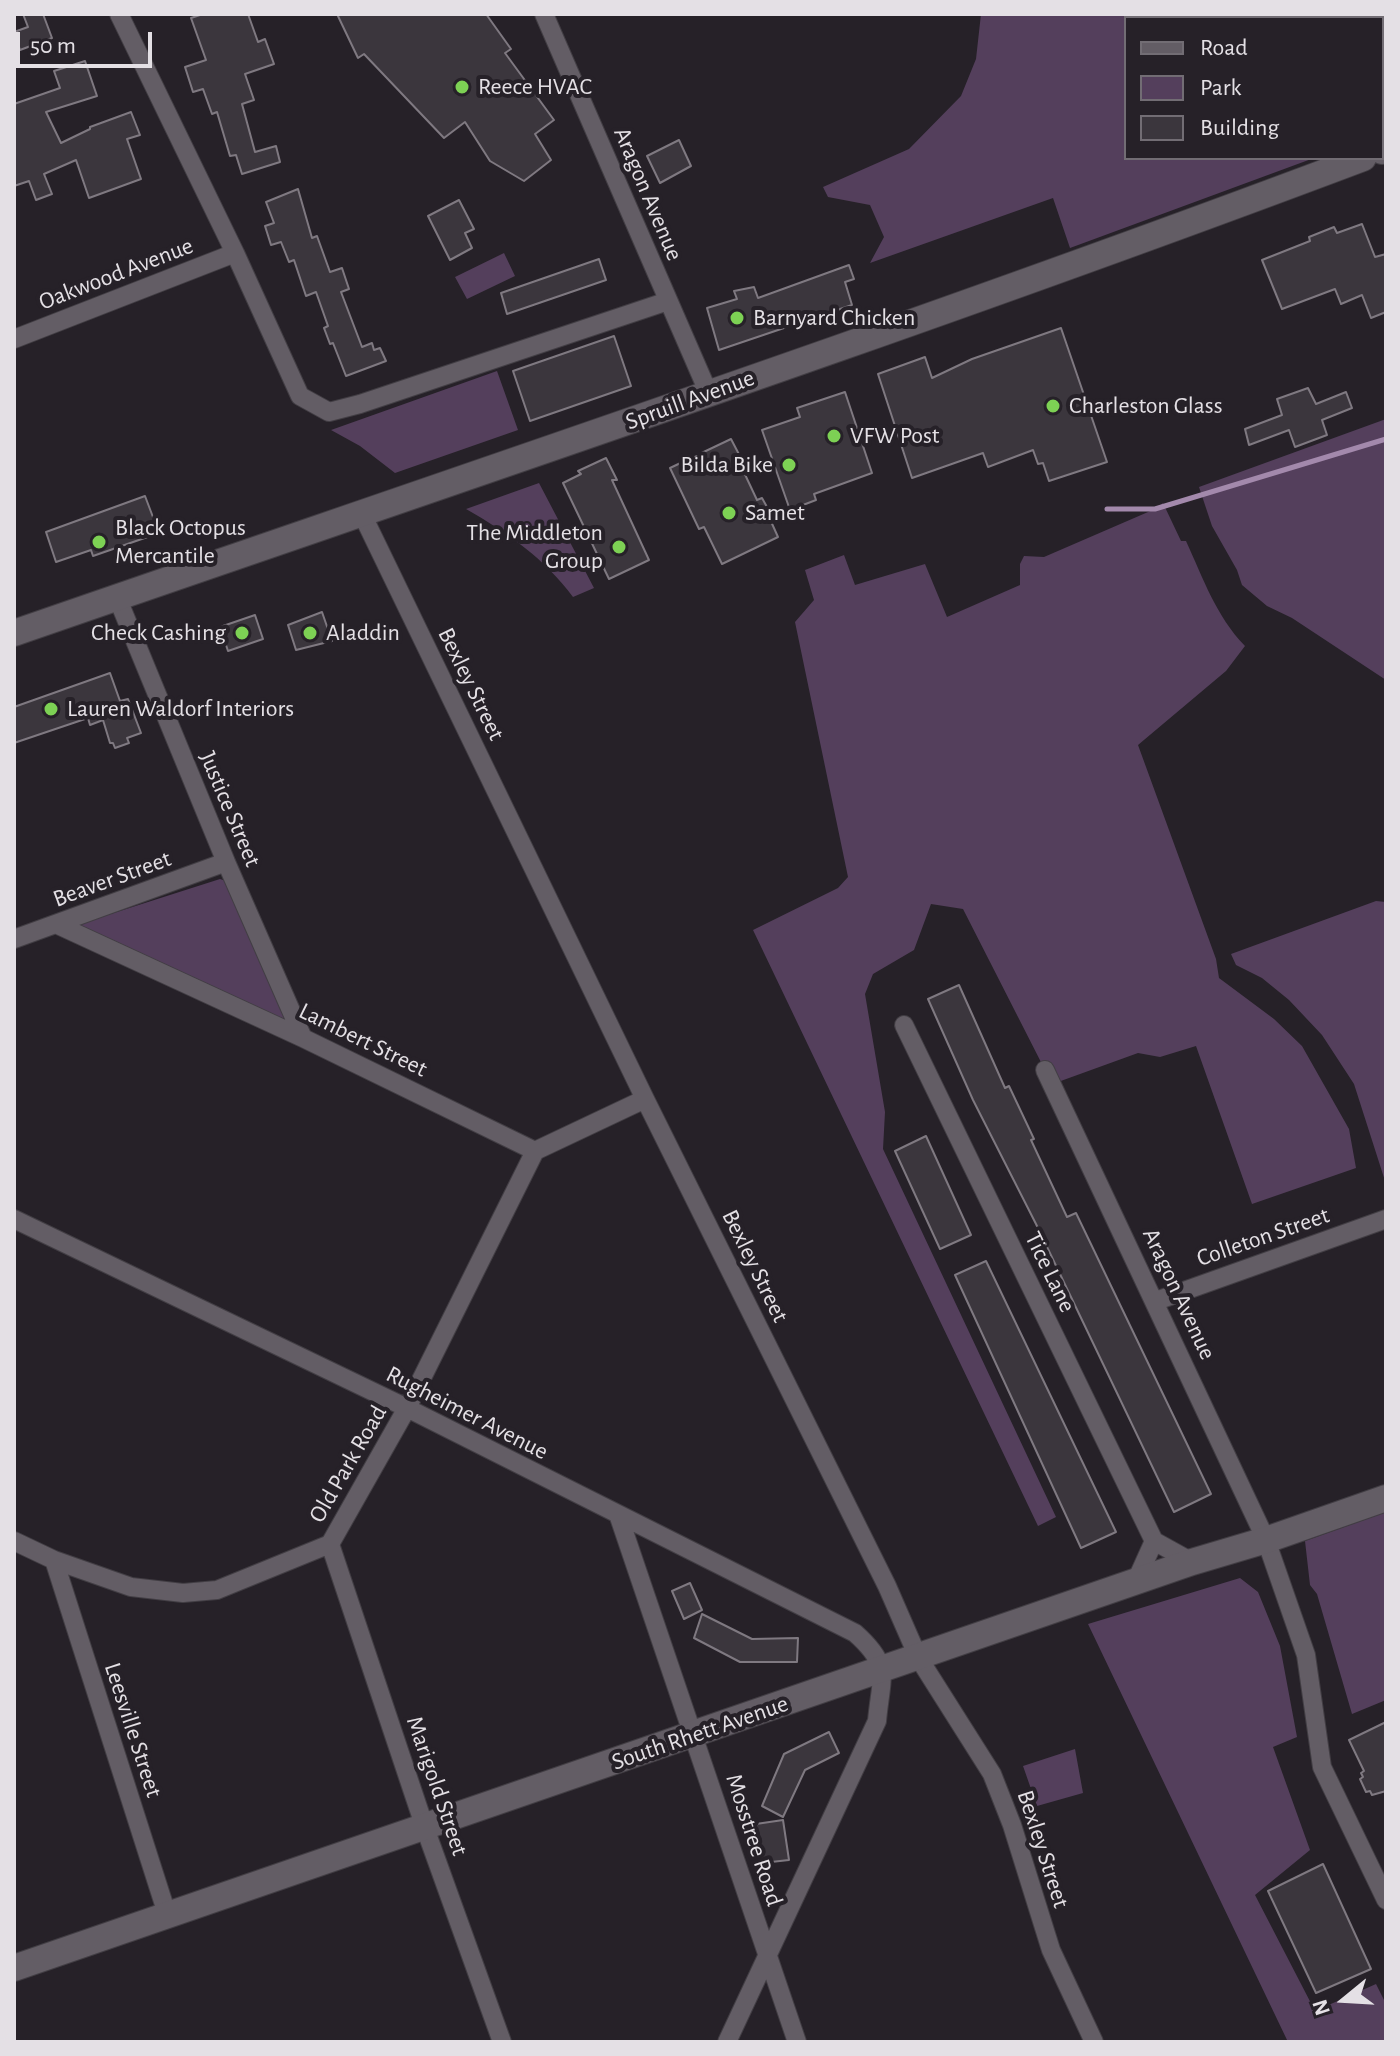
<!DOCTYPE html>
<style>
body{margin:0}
#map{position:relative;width:1400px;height:2056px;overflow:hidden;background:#262128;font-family:"Alegreya Sans",sans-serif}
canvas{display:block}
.frame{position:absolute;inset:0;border:16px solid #e4e0e5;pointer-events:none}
.legend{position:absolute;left:1124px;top:16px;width:260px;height:144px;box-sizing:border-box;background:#262128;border:2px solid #726d74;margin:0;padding:10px 14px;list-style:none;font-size:24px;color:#e4e0e5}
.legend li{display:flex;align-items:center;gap:16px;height:40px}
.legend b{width:40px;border:2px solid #726d74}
.north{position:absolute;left:1304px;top:1960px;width:80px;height:80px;-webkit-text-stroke:6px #262128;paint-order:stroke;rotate:252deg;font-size:22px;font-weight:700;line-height:32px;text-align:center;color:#e4e0e5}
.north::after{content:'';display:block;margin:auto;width:28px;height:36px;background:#e4e0e5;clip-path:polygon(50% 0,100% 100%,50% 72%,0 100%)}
.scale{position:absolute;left:16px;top:32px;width:136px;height:36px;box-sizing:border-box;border:4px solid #e4e0e5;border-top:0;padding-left:10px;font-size:24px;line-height:28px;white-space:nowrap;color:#e4e0e5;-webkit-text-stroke:6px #262128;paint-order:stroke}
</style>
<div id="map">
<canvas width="1400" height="2056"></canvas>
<div class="frame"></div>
<ul class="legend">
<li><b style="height:10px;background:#635d65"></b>Road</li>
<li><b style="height:22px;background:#543f5c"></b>Park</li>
<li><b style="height:22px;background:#3b363d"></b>Building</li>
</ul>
<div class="north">N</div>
<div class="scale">50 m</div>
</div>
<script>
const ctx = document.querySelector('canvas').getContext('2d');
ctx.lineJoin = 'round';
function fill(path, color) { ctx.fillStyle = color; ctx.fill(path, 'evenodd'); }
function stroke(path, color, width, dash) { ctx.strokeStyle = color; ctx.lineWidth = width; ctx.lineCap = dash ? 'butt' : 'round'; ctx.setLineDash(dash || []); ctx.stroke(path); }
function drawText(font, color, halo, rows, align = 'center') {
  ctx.font = font + ' "Alegreya Sans",sans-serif'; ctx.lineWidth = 8; ctx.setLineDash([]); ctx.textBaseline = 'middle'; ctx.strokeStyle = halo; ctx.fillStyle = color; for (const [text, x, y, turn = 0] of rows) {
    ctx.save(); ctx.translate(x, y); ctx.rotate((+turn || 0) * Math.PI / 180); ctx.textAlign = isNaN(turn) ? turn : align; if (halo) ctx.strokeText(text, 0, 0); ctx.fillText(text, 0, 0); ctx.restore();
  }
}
fill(new Path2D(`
 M981,14H1386V128L1382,130V18H1126V158H1314L1070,248L1053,198L870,263L884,237L870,205L828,197L823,187L909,149L961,96L976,59Z
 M504,253L515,276L467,299L455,277Z
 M497,371L518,430L395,473L360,446L331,430Z
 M1386,419V680L1292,618L1267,606L1242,585L1237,570L1212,526L1199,487Z
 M539,483L594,588L573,597C544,558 508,533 466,509Z
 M1163,503L1181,541H1186C1203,578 1216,616 1245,646L1226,671L1138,745L1216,959L1219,978L1274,1019L1302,1046L1349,1129L1356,1168L1252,1204L1196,1046L1160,1057L1138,1053L1058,1082L1045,1070L963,909L931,904L914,950L873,974L865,994L885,1112L883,1149L1056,1517L1038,1526L753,930L838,888L848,877L795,622L814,600L805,570L844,555L855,585L925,564L947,617L1020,585V564L1024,556L1044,557L1155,509Z
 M220,879L226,881L287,1019L282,1021L76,925Z
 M1376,901L1386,902V1184L1354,1084L1322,1035L1289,1000L1262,978L1236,965L1231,954Z
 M1386,1512V1700L1352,1714L1317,1594L1310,1585L1305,1541Z
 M1240,1578L1258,1592L1280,1646L1297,1737L1273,1747L1310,1850L1255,1895L1315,2011L1376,1984L1386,2004V2042H1288L1088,1624Z
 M1075,1749L1083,1793L1037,1806L1023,1766Z`), '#543f5c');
stroke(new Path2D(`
 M1107,509H1155L1386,439`), '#a389ac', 5);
const building = new Path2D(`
 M23,14H43L52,38L20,50L14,32L28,27Z
 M203,14H248L258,42L265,39L274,64L245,74L254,100L242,104L255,152L276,146L280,162L242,174L236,155L230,156L217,112L212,114L203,89L193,92L185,67L206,60L191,18Z
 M337,14H486L511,49L505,53L554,120L535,134L551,160L524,181L490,161L465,122L444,138L364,54L358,58Z
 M85,61L97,96L46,112L61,143L90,129V127L131,112L140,135L127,139L141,179L89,198L76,160L44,174L52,194L36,200L29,181L14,186V104L60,88L54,71Z
 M679,140L691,166L660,183L647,156Z
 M298,189L312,238L317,236L330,272L342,268L349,289L341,292L362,347L372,343L374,350L380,348L386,361L346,376L333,343L330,344L324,328L328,326L316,292L306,296L294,260L289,262L281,242L271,245L265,226L274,223L266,202Z
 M459,200L474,229L465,233L472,248L450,260L428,216Z
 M1362,224L1375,257L1386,254V312L1371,318L1362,295L1341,304L1335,289L1282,309L1262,260L1310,241L1309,237L1334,227L1337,233Z
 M599,259L606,280L507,314L501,293Z
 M849,265L854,279L845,282L852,305L719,350L707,308L737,299L734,291L754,287L758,298Z
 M1061,328L1107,462L1049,481L1043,463L1038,464L1033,450L988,467L983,453L912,478L878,374L925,357L932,378L972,359Z
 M614,336L631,386L530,421L513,371Z
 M1308,388L1316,404L1346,392L1352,408L1322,420L1327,435L1295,447L1289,430L1249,445L1245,429L1282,415L1277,399Z
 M845,392L872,473L814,494L816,500L790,510L762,430L800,417L797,408Z
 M731,439L744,464L741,466L757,500L762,498L772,516L769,517L778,537L722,564L704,527L699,529L670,468Z
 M606,458L617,480H612L649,560L609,579L563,483L581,474L578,471Z
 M145,496L159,533L93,556L91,550L56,562L46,532Z
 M322,612L332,641L296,650L288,625Z
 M255,615L263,639L228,651L220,627Z
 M110,673L120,701L128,699L141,733L127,738L129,743L115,748L113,743H110L103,720L90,725L88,718L14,743V707Z
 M959,985L1005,1088L1009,1086L1034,1139L1031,1140L1067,1217L1076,1213L1211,1494L1174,1512L1036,1224L973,1100L928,999Z
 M926,1136L971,1235L940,1249L895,1151Z
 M986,1261L1116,1532L1081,1548L955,1275Z
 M690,1583L702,1610L684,1619L672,1591Z
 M702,1614L752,1639L798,1638L797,1662H740L694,1638Z
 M1386,1722V1791L1372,1795L1370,1791L1366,1792L1360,1779L1363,1777L1361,1773L1364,1771L1349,1740Z
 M829,1732L839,1753L805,1770L783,1817L762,1806L784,1754Z
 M783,1820L789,1860L762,1863L756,1824Z
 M1323,1864L1371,1969L1316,1993L1268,1891Z`);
fill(building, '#3b363d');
stroke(building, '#7f7981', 2);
const street = new Path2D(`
 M119,14L235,253L300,396L329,412L360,404L668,301
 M544,14L709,394
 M14,339L235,253
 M362,514L645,1099L887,1586L918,1657L992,1774L1012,1825L1051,1950L1094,2042
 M117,597L226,862L303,1038
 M58,925L303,1038L535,1151L645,1099
 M14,939L226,862
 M904,1025L1154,1541
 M1045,1070L1266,1540L1306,1655L1322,1767L1386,1900
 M14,1219L407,1408L855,1633C892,1666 881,1676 877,1721L727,2042
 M1156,1301L1386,1219
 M619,1517L797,2042
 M14,1541L54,1560L131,1587L183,1593L217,1590L330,1544L407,1408L535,1151
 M1154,1541L1192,1562
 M330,1544L425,1828L502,2042
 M54,1560L167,1914
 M1136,1581L1154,1541`);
const secondary = new Path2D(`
 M1382,151L1386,149
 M14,633C465,477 917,326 1363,158
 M14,1968L1192,1562L1266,1540L1386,1498`);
stroke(street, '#423e44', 20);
stroke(secondary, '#423e44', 28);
stroke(street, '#635d65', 18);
stroke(secondary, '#635d65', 26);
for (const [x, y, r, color] of [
 [462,87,8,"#7dd154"],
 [737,318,8,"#7dd154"],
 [1053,406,8,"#7dd154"],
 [834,436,8,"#7dd154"],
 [789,465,8,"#7dd154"],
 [729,513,8,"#7dd154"],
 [99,542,8,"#7dd154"],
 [619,547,8,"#7dd154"],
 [242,633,8,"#7dd154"],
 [310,633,8,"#7dd154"],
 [51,709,8,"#7dd154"]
]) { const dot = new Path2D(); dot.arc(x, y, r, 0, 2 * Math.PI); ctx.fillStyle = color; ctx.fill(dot); stroke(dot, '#262128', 3); }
drawText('24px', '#e4e0e5', '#262128', [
 ["Reece HVAC",478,87],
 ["Barnyard Chicken",753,318],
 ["Charleston Glass",1069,406],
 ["VFW Post",850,436],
 ["Bilda Bike",773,465,"right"],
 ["Samet",745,513],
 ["Black Octopus",115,528],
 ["Mercantile",115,556],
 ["The Middleton",603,533,"right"],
 ["Group",603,561,"right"],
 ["Check Cashing",226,633,"right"],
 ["Aladdin",326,633],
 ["Lauren Waldorf Interiors",67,709]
], 'left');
drawText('24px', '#e4e0e5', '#262128', [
 ["Aragon Avenue",648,194,67],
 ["Oakwood Avenue",116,274,-21],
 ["Spruill Avenue",690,400,-20],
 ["Bexley Street",471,684,64],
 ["Justice Street",230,809,67],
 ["Beaver Street",112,879,-20],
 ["Lambert Street",363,1040,26],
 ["Colleton Street",1263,1237,-19],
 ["Bexley Street",755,1266,64],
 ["Tice Lane",1050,1272,64],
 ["Aragon Avenue",1179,1294,65],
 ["Rugheimer Avenue",467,1413,27],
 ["Old Park Road",348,1464,-60],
 ["Leesville Street",133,1730,72],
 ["South Rhett Avenue",700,1733,-19],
 ["Marigold Street",437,1786,71],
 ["Mosstree Road",754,1840,72],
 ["Bexley Street",1043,1849,72]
]);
</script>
